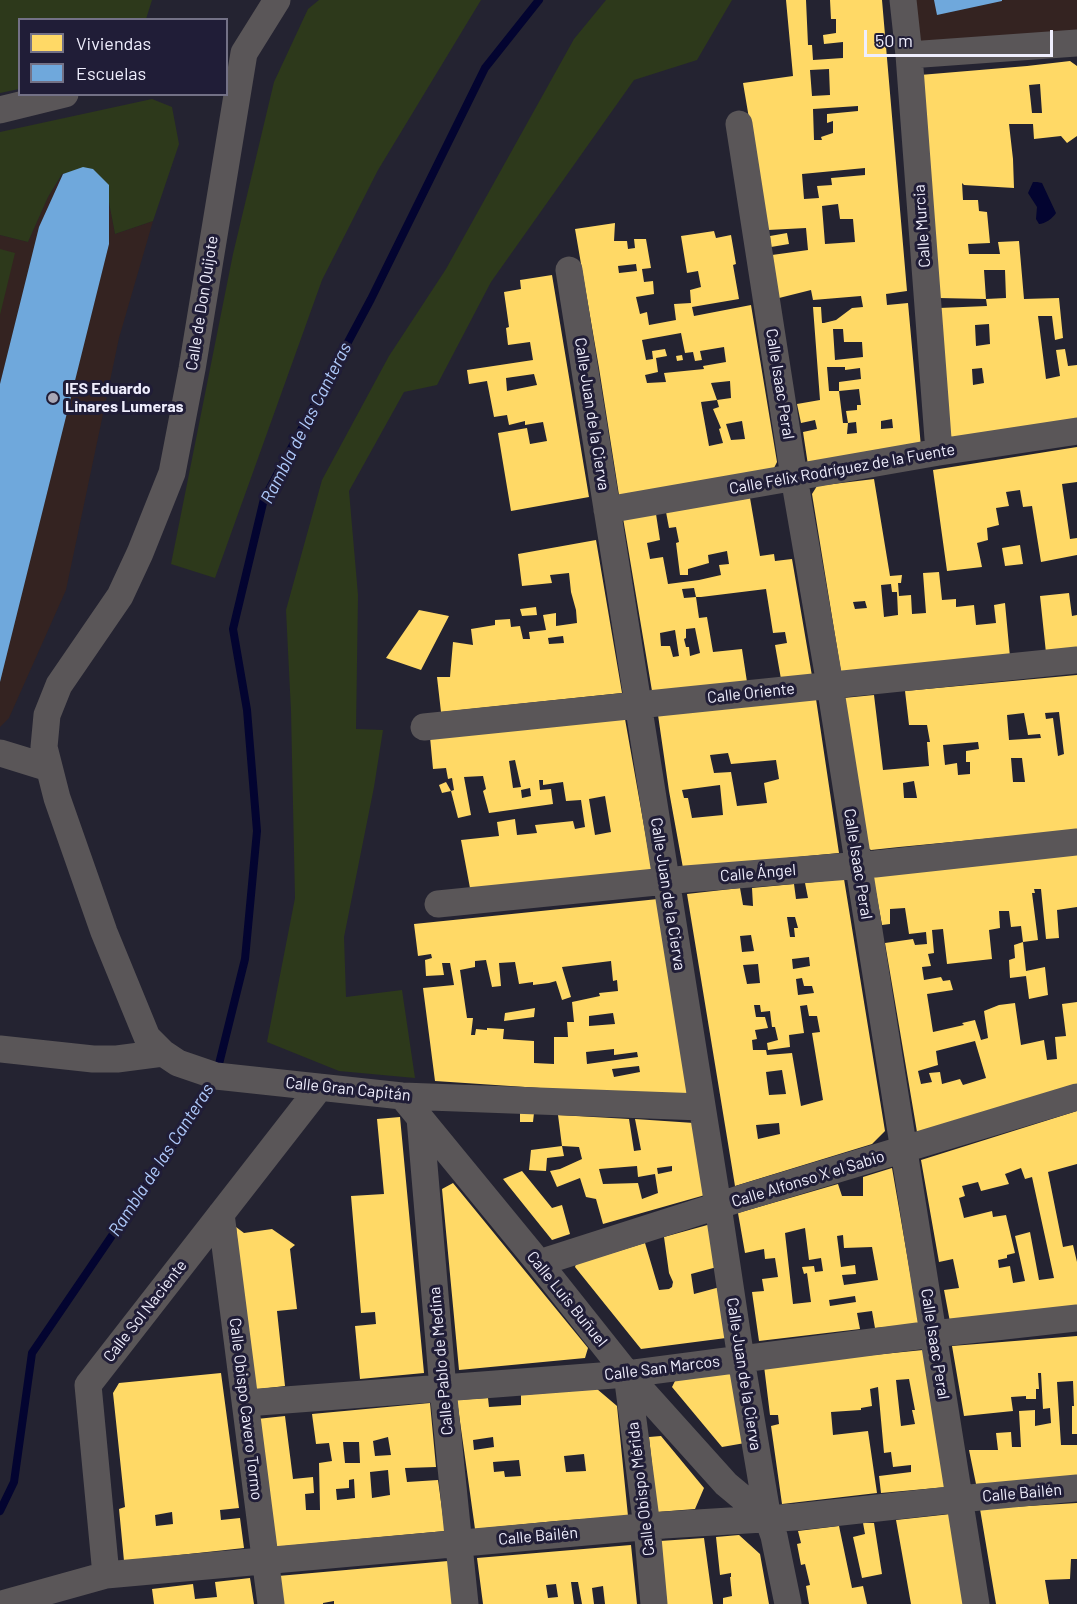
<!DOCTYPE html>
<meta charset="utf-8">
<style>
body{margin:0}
#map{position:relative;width:1077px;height:1604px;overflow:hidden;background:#242331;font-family:Barlow,sans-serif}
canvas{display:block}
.legend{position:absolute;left:18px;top:18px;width:210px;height:78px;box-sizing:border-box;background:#201d37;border:2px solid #737186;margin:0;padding:8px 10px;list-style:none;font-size:18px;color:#efeefd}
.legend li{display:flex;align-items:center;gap:12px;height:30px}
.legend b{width:30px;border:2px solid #737186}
.scale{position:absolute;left:864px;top:30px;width:189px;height:27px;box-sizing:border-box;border:3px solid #efeefd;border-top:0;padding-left:8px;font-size:18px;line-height:21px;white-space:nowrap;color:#efeefd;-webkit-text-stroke:4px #201d37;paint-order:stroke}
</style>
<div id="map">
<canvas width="1077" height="1604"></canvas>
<ul class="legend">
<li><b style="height:16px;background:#ffd966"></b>Viviendas</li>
<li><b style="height:16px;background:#6fa8dc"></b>Escuelas</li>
</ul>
<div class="scale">50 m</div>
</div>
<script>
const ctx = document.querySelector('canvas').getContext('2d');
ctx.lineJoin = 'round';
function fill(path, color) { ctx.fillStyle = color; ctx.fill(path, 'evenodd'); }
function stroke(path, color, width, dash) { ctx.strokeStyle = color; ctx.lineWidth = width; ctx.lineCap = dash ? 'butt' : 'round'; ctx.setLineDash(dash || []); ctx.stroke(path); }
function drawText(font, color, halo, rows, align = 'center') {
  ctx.font = font + ' Barlow,sans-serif'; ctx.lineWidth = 6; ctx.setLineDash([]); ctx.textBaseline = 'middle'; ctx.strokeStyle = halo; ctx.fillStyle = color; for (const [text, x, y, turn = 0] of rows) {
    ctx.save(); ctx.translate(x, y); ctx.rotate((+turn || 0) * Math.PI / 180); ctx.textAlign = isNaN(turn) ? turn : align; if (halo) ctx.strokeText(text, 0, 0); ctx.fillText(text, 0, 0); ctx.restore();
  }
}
fill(new Path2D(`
 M914,0H1077V31L921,43Z
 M87,168L106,187L115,234L153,221L119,338L66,590L9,718L0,727V235L28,242L48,197L63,174Z`), '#342321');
fill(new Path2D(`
 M0,0H152L146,19L20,20L19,89L0,93Z
 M319,0H481L378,170L322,280L215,578L171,564L233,254L274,82L308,9Z
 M606,0H732L697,60L634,80L491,282L437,385L404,392L349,491L358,595L356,729L383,730L374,787L344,937L346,997L402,990L415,1078L339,1071L267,1042L295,898L291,711L286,610L322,480L389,356L446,269L574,39Z
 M152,99L172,107L179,144L153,221L115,234L106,187L87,168L62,174L48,197L28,242L0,235V132Z
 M0,249L15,253L0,315Z`), '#2d391b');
fill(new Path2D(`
 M1033,182H1037L1042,183L1056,213C1053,218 1045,224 1039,224L1036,219L1037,207L1028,193Z`), '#030430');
fill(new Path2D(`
 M786,0H806L808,45H812L813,60L843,58V42L824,44L823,35L836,33V19H831L830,0H882L907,291L886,294L887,305L908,303L921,447L808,465L803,432L817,429L815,420L801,423L797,404L820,400L813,307H821L822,323H824L836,320L852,308L863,307L861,296L813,300L811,290L779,298L772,255L808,250L806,228L768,230L743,83L793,76ZM829,69L830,95L812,96L810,70ZM858,106V111L827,114V123L833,121V133L821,137L822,140H814L813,109ZM865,168V175L831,178L832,185L817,186L819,198L804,199L802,174ZM838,204L840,219H853L855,242L825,244L822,206ZM833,329H843L844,342H862L863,357L835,360ZM827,367H845V370L860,368L861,379L839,382V391L859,389L861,405H857V410L846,411L848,423H843L839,391H829ZM892,419L893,428L881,429V421ZM856,422L857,433L847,434L848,423Z
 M1070,61L1077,66V136L1067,143L1061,136L1034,139L1033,124H1009L1013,159L1014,188L964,185L962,183L963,200H978L979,211L987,212L990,243L968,244L969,254H1000L998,242L1019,241L1024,299L1059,298L1063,338L1055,340L1052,316H1038L1046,379L1060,376L1056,350L1065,349L1068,366L1077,365V422L951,442L939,308L987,306L986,299L1006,298L1005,270H984L986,299L939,298L920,75L1027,66ZM1040,84L1042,113H1032L1029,85ZM989,324L990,344L976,346L975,325ZM982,368L984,383L973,385L972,369Z
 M615,223L614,241H627L628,249L635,248L634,239H646L651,268L642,269L644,282L653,281L654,294L636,297L640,314L647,312L649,325L676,320L674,304L691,303L690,290L701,287L698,271L687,273L681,236L714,231L716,238L731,235L736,264L733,265L739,299L692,307L694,316L751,305L777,462L773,470L619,495L599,368L575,229ZM636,264L637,271L619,273L618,266ZM681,333L685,353L693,352L695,361L702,360L700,351L724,347L726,362L703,366L704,369L664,373L666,382L647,383L645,375L658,372L656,358L667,356L665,349L652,351L653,359L646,360L642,340ZM730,381L731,398L717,400L719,407L713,409L721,428L719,429L723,443L709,446L701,402L717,400L711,383ZM742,421L745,439L731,440L726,424Z
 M787,233L789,244L771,247L770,236Z
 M552,275L589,497L511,511L498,433L527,428L530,444L547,441L543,422L525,425V421L509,425L507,415L494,417L487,381L469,384L467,370L533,360L530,342L508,345L506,328L509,327L504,292L521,289L520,280ZM534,374L537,385L507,391L506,378Z
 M682,355L683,360L677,361L676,356Z
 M1077,447V482L1062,484L1070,539L1077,538V555L1041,562L1032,506L1023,507L1020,490L1006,492L1009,506L996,508L999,525L987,528L988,540L977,543L982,567L947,571L933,470Z
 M874,479L890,576L902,575L901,583H898L899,596L911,595L912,614L926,613L923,573L939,572L942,600L956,599V607L974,605L976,625L996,623L994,605L1005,603L1010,657L841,672L812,494L817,486ZM891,584L892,592H897L898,615L884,617L881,585ZM865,601L867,608L855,609L853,602Z
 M750,498L760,556L774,554L775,561L792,559L812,676L781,679L775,645L787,643L785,632L773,633L766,589L701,597H696L694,588L682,589L684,598L696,597L699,618L707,617L713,652L742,649L747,682L652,691L623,518L656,514L660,540L647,543L650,559L663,557L668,584L699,580L721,575L719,565L729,564L727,551L708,555L709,563L688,569V575H680L676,543L679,542L676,527L669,528L666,512ZM695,628L700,653L690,656L689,647H686L684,639L686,638V629ZM675,630L679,656L673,657L670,646H661L660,633Z
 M596,540L622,693L441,712L437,677H450L453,642L473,645L471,629L495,625V620L510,619L511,627L520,626L523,639H530L529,632L546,630L543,615L556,613V626L577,623L576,610L571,592L569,573L550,575L552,583L522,586L518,554ZM563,636L564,643L549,644L548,638Z
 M1020,545L1023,564L1005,566L1002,548Z
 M1069,593L1072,616L1077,615V650L1046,653L1040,596Z
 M536,607L537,615L522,616L520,609Z
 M419,610L449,616L421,670L386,658Z
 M1077,675V830L899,847L871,850L868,848L844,698L874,695L883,770L929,766L927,742H930L927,725H909L905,691ZM1059,712L1064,754L1058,756L1053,718L1046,719L1045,713ZM1024,713L1028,735L1040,734L1041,738L1009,740L1007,715ZM978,742L979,749L966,751V762H970V774L958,775L957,763L945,765L943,745ZM1011,758H1022L1025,782H1013ZM914,781L917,798H904L903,783Z
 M816,699L839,853L683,868L669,791L658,715ZM728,753L731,764L776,760L779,779L764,783L767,803L737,806L731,772L714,773L710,755ZM720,785L723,815L692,818L688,798H684L682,790Z
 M625,719L652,871L470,888L461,840L499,836L497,822L515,819L517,835L537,833L535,825L573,821L575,829L585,827L581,800L566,801L563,782L543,785V780H539L540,790L551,789L553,804L489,813L483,791L486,789L483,776L464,777L471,815L458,818L451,791L454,790L452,778L448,779L446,768L433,769L430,737ZM515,760L521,787L513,788L509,761ZM530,788L531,796L522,798L521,790ZM605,796L611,832L595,835L589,799Z
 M446,782L451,791L442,793L439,785Z
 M1077,854V907L1057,910L1059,938L1046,939L1041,889H1034L1035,893H1032L1038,940L1023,942L1021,926L1011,927L1009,911H999L1000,928L989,930L992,959L947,964L943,929L932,930L934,953L928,954L931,966L922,967L924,980L941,977L943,981L950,980L953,990L927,994L933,1032L964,1025L962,1023L975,1020L981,1040L988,1038L984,1011L999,1005L1015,1003L1021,1045L1044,1040L1047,1060L1057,1059L1055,1037L1066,1036L1062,1004L1077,1002V1086L917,1132L885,943L913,939L915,945L927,944L926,932L909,934L905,908L890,909V924L882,925L873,876ZM975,1041L986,1078L963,1085L960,1079L942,1084L940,1072L929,1073L932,1082L921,1084L918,1071L938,1065L936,1051Z
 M844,879L885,1131L872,1144L735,1186L687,894L740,888L743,905L753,906L752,888L794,884L796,899L808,898L805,883ZM787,917H795L798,928H794L795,937H790ZM751,935L754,951L742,952L740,936ZM809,957L810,966L793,969L792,959ZM758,964L760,983L747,984L743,965ZM802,978L804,986H812L814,993L798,995L796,979ZM754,1005H760L761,1012L770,1011L772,1027H775L778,1040L767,1043L768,1050L790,1047L789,1035L804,1033L800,1006L807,1005L809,1016H817L820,1032L812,1033L823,1100L801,1106L792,1053L767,1055L766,1050H753L752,1040L757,1039L755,1030L768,1028L765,1017H756ZM782,1070L786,1094L769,1095L766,1072ZM779,1123L780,1134L758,1139L756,1125Z
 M658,899L691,1098L435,1081L423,988L454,985L450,963H442L444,975L426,976L425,960L432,958L431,954L418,956L414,924ZM486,960L492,987L501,986L499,963L515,962L519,984L533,982V985L549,983L556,981L562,1000L571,997L562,967L611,961L613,981L617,980L618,991L599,993L600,996L572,1002L574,1022H567L568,1037H554V1064L534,1063V1041L503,1039L504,1029L487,1028V1030L476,1029L475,1035H471L473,1018H467L460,970L475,967V961ZM613,1013L615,1024L589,1026V1016ZM614,1049V1055L637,1052L638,1057L587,1064L586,1052ZM639,1066L640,1072L614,1077L612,1069Z
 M1023,942L1026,971L1045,967L1048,995L1029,999L1026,976L1010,978L1009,960L1015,958L1014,945Z
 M535,1008L534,1017L504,1021L505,1013Z
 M1077,1111V1164L1048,1172L1063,1247L1073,1245L1077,1262V1310L950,1322L944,1290L959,1288L953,1259L939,1262L921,1160ZM1021,1168L1025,1179L1032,1177L1054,1278L1039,1280L1030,1232L1015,1236L1025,1281L1013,1283L1010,1266L999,1268L998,1260L1007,1258V1255L1015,1253L1006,1215L993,1217L992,1211L964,1218L959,1198L965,1196L962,1186L978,1182L981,1191L1009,1184L1005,1174Z
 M520,1112L534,1113L533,1122H520Z
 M558,1115L629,1119L634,1151L641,1150L635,1119L694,1123L705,1195L603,1224L596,1199L586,1197L580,1178L557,1187L550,1171L560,1169L582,1159L579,1147L562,1146ZM637,1166L638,1177L655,1174L658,1193L642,1199L638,1183L603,1184L599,1169ZM672,1166V1171L658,1174L657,1168Z
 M400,1117L424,1373L360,1379L355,1326L376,1324L375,1312L361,1313L351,1196L384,1194L377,1119Z
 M562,1146L564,1156L547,1158L546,1171L529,1170L531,1150Z
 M892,1168L919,1324L875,1328L872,1311L857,1313L860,1329L759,1341L752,1292L764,1291L762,1279L778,1277L775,1258L765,1259L764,1249L745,1253L738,1213L838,1184L842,1196H863V1177ZM805,1228L809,1260L821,1258L823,1271L815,1272L814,1266L802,1267L804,1274L807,1273L811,1302L793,1304L785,1233ZM843,1235L844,1248L872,1247L878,1280L844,1285L842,1275L856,1274L855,1265L841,1267L837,1236ZM855,1296L856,1302L830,1306L829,1300Z
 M522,1171L552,1208L562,1205L570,1234L552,1240L503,1179Z
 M453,1183L588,1348L585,1358L459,1370L442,1189Z
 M711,1224L717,1267L691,1274L694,1294L720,1287L726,1338L641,1349L575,1267L576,1264L645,1243L659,1290L669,1289L672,1287L673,1282L669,1273L664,1237Z
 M236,1227L244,1233L272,1229L295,1245L290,1249L297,1309L277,1311L285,1386L251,1390Z
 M1077,1336V1434H1072V1406H1074L1073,1381L1057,1382L1061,1445H1077V1479L976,1484L969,1450H998L996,1433L1011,1432L1012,1447H1021L1019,1411L1035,1410V1426L1051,1423L1050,1408L1043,1409L1041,1373H1038L1039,1389H1036V1399H1026V1396L1011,1397L1013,1411L964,1416L952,1346Z
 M923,1350L947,1487L881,1493L879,1476L911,1472V1465L893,1467L891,1452L884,1453L878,1387L870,1389L872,1406L861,1408V1410L831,1412L833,1435L868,1431L877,1493L782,1504L771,1426L779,1424L778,1415H770L764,1366ZM909,1379L915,1410H912L915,1424L901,1426L896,1380Z
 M734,1369L745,1443L722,1447L672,1387L677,1377Z
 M221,1373L239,1508L220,1510L221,1520L240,1518L244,1548L124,1561L119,1509L125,1507L113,1393L119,1383ZM172,1512L173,1524L156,1526L155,1515Z
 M597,1389L617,1406L628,1516L556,1521L475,1529L457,1400L488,1398L489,1407L521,1405V1395ZM493,1437L494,1447L474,1450L473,1440ZM584,1454L586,1471L566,1472L564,1456ZM519,1460L521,1476L505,1477L504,1471L494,1472L493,1462Z
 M430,1403L436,1467L405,1468L407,1482L438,1480L445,1531L274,1547L257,1419L285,1416L293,1479L313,1477L314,1493L305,1494L306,1510H320L319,1463L332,1461L329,1443L316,1444L312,1414ZM388,1437L391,1455L375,1456L373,1441ZM343,1442H359L360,1463H345ZM388,1470L390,1495L372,1498L370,1472ZM354,1479L355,1498L337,1500L336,1489L349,1488V1480Z
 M661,1436L704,1488L695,1509L657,1512L649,1437Z
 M1077,1503V1559H1071L1070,1579L1045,1580L1049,1604H996L980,1509Z
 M951,1514L964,1604H911L896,1520Z
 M863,1523H874L882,1574L862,1578L853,1537L865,1534Z
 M839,1526L852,1588L863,1586L867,1604H809L806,1586L810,1585L805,1564L801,1565L797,1544L801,1543L798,1531Z
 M739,1535L760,1554L769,1604H723V1598L732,1596L730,1577H731V1573L720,1575L716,1537Z
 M704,1538L713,1604H667L660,1541Z
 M631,1545L637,1604H605L603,1586L592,1588L594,1604H582L578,1582H571L574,1604H483L477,1558ZM556,1584L558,1597L548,1598L546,1585Z
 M448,1561L453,1604H334V1601L323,1603V1604H282L278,1576Z
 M250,1578L254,1604H154L152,1589L193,1584L195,1599L217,1597L215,1582Z`), '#ffd966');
fill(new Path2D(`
 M934,0H1002V1L937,15Z
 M83,167L93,169L109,185V244L0,682V384L39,227L63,174Z`), '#6fa8dc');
stroke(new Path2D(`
 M0,1511L14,1482L32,1353L171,1149L216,1076L245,959L257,831L247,710L233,629L264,499L371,299L485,68L539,0`), '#030430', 8);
stroke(new Path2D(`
 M277,0L244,53L192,369L172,473L140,553L120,596L59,685L47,715L44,747L57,798L104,932L147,1037L163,1053L178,1063L216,1076L402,1096L702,1107
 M903,0L909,55L939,452
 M909,55L1077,43
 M0,110L65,94
 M739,124L794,477L830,685L976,1604
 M569,270L718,1206L741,1359L768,1519L774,1536L788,1604
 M607,510L939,452L1077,431
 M424,727L1077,660
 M0,753L49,768
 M438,904L686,879L875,864L1077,842
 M0,1049L93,1059H117L163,1053
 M402,1096L539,1263L627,1374L726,1484L768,1519
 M420,1118L443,1389L465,1604
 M221,1214L271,1604
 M539,1263L742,1198L1077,1097
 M627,1374L647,1527L654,1604
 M246,1403L627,1374L933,1334L1077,1318
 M106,1575L88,1385L320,1087
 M2,1604L106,1575L664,1525L796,1517L959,1499L1077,1488`), '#5a5658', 27);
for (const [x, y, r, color] of [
 [53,398,6,"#a8a7b6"]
]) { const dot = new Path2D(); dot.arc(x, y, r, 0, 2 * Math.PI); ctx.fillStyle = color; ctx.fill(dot); stroke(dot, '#201d37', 2); }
drawText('16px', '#efeefd', '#201d37', [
 ["Calle Murcia",922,226,-94],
 ["Calle de Don Quijote",202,303,-81],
 ["Calle Isaac Peral",780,384,81],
 ["Calle Juan de la Cierva",592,414,81],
 ["Calle Félix Rodríguez de la Fuente",842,469,-10],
 ["Calle Oriente",751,693,-6],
 ["Calle Isaac Peral",858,864,81],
 ["Calle Ángel",758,873,-5],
 ["Calle Juan de la Cierva",668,894,81],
 ["Calle Gran Capitán",348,1089,6],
 ["Calle Alfonso X el Sabio",808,1179,-17],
 ["Calle Luis Buñuel",567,1299,51],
 ["Calle Sol Naciente",145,1311,-52],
 ["Calle Isaac Peral",935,1344,81],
 ["Calle Pablo de Medina",441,1361,-95],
 ["Calle San Marcos",662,1368,-7],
 ["Calle Juan de la Cierva",744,1374,81],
 ["Calle Obispo Cavero Tormo",246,1409,83],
 ["Calle Obispo Mérida",641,1489,-97],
 ["Calle Bailén",1022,1493,-5],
 ["Calle Bailén",538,1536,-5]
]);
drawText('bold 16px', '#efeefd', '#201d37', [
 ["IES Eduardo",65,389],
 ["Linares Lumeras",65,407]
], 'left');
drawText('italic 18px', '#afcafb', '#201d37', [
 ["Rambla de las Canteras",306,423,-63],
 ["Rambla de las Canteras",161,1160,-57]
]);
</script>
